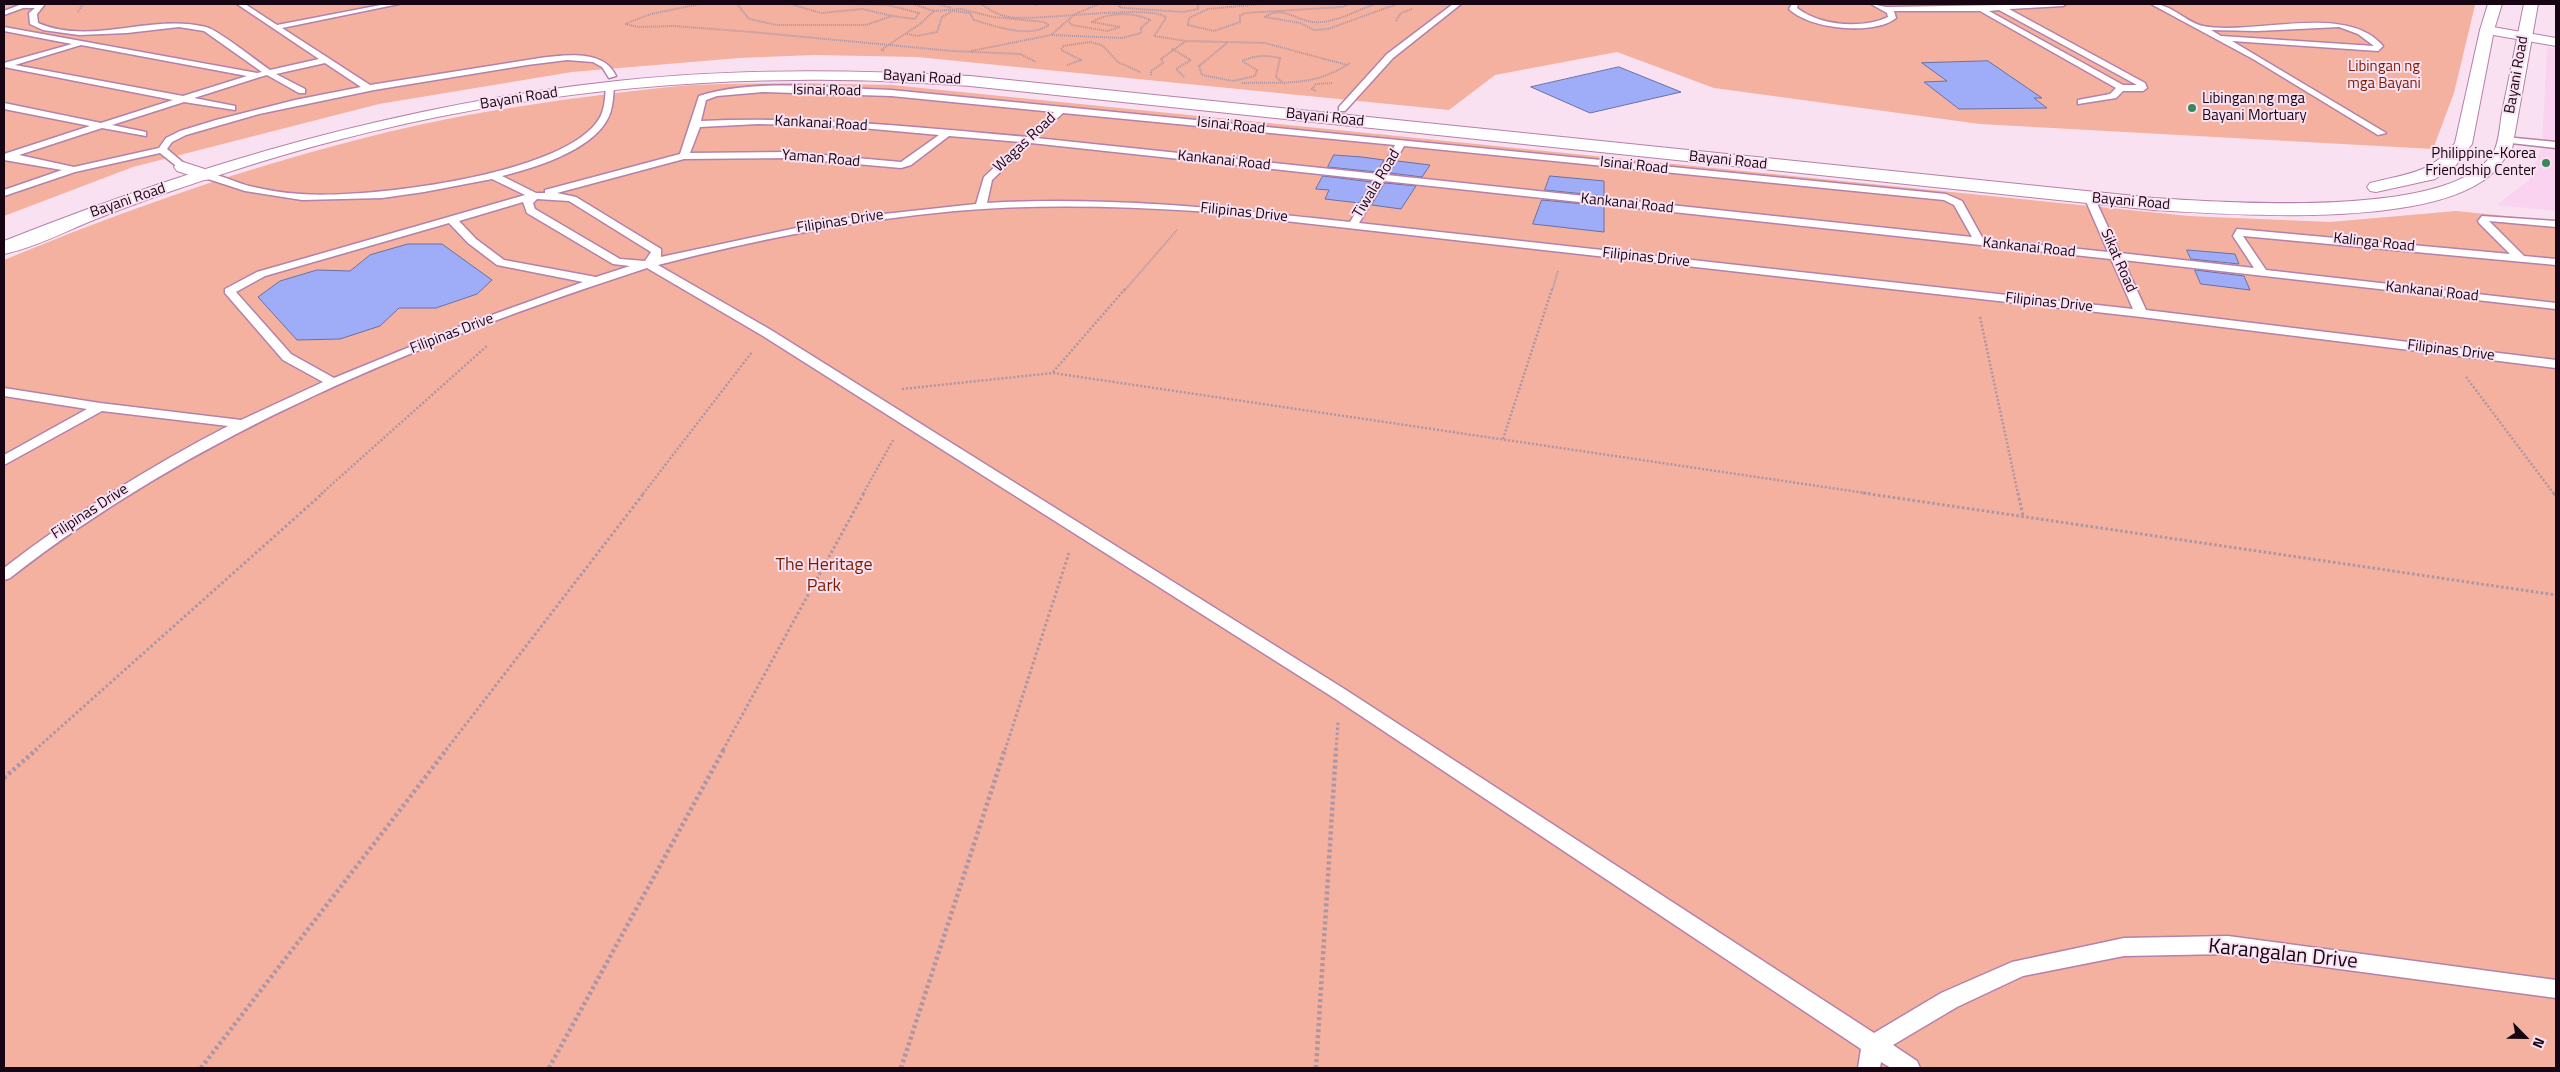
<!DOCTYPE html>
<style>
body{margin:0}
#map{position:relative;width:2560px;height:1072px;overflow:hidden;background:#f9e1f2;font-family:"Titillium Web",sans-serif}
canvas{display:block}
.frame{position:absolute;inset:0;border:5px solid #170513;pointer-events:none}
.north{position:absolute;left:2500px;top:1012px;width:50px;height:50px;-webkit-text-stroke:4px #f9e1f2;paint-order:stroke;rotate:113deg;font-size:14px;font-weight:700;line-height:20px;text-align:center;color:#170513}
.north::after{content:'';display:block;margin:auto;width:18px;height:22px;background:#170513;clip-path:polygon(50% 0,100% 100%,50% 72%,0 100%)}
</style>
<div id="map">
<canvas width="2560" height="1072"></canvas>
<div class="frame"></div>
<div class="north">N</div>
</div>
<script>
const ctx = document.querySelector('canvas').getContext('2d');
ctx.lineJoin = 'round';
function fill(path, color) { ctx.fillStyle = color; ctx.fill(path, 'evenodd'); }
function stroke(path, color, width, dash) { ctx.strokeStyle = color; ctx.lineWidth = width; ctx.lineCap = dash ? 'butt' : 'round'; ctx.setLineDash(dash || []); ctx.stroke(path); }
function drawText(font, color, halo, rows, align = 'center') {
  ctx.font = font + ' "Titillium Web",sans-serif'; ctx.lineWidth = 4; ctx.setLineDash([]); ctx.textBaseline = 'middle'; ctx.strokeStyle = halo; ctx.fillStyle = color; for (const [text, x, y, turn = 0] of rows) {
    ctx.save(); ctx.translate(x, y); ctx.rotate((+turn || 0) * Math.PI / 180); ctx.textAlign = isNaN(turn) ? turn : align; if (halo) ctx.strokeText(text, 0, 0); ctx.fillText(text, 0, 0); ctx.restore();
  }
}
fill(new Path2D(`
 M2547,47L2556,49V211L2497,205L2529,180L2542,146Z`), '#fad3f0');
fill(new Path2D(`
 M4,4H2470L2475,5L2454,93L2433,149L1980,124L1714,88L1617,52L1495,75L1449,110L917,57L814,55L739,58L572,72L379,104L133,167L4,216Z
 M794,83L892,85L2189,216L2330,222L2456,211L2556,221V1068H4V260C122,211 244,168 368,137C470,111 575,97 679,86C717,83 756,84 794,83Z`), '#f5b19f');
const building = new Path2D(`
 M1988,61L2042,98H2034L2047,108L1959,109L1924,82L1947,81L1922,63Z
 M1619,67L1681,92L1590,113L1531,87Z
 M1334,155L1362,157L1384,160L1377,172L1328,167Z
 M1397,161L1430,165L1422,177L1390,173Z
 M1323,176L1372,182L1359,203L1325,199L1329,190L1316,189Z
 M1550,176L1604,181V196L1545,190Z
 M1385,183L1416,186L1401,209L1372,205Z
 M1542,200L1604,206V232L1533,224Z
 M408,244H442L492,280L477,294L436,308H399L380,326L340,339L297,340L258,297L280,281L317,270L350,271L370,255Z
 M2187,250L2235,254L2239,264L2191,259Z
 M2195,270L2244,276L2250,290L2201,284Z`);
fill(building, '#9fadf9');
stroke(building, '#6671a7', 1);
const lane = new Path2D(`
 M22,4H45L37,14L38,23C91,46 152,13 206,27C218,30 257,61 270,70L319,59L237,4H245L277,25L386,4H399L282,28L370,85L540,58C565,55 604,49 616,76L609,78L602,67L593,62L567,60L527,65L374,90L259,114L186,135L172,142L167,149L186,165V169H180L160,153L75,172L4,196V190L62,170L4,160V154L90,126L4,109V103L101,123L173,100L4,67V63L72,44L4,31V27L257,73L262,72L204,31L179,27L127,33L79,35L43,30L30,24L29,13L35,8H23L4,15V11ZM81,45L247,76L183,96L15,65ZM325,63L361,87L295,100L216,120L180,131L166,138L159,148L74,167L19,155L102,128L146,136V132L112,125L184,102L235,110V106L194,98L260,77L267,75L299,93H305V89L276,74Z
 M1453,4H1461L1393,58L1345,111H1339V107L1387,54Z
 M1792,4H1798L1797,8C1820,26 1862,29 1888,17L1887,13L1871,4L1886,7L2066,4L2063,6L2009,9L2145,83L2147,88L2143,91H2123L2116,98L2078,104V100L2110,94L2116,88L1980,11H1894L1896,18C1874,36 1809,29 1789,9ZM1999,10L2137,85H2123L1989,11Z
 M2151,4C2171,3 2185,22 2203,26C2254,36 2346,2 2383,46L2378,51L2232,41L2386,133L2378,135L2253,59ZM2339,27L2358,34L2374,46L2221,36L2211,30L2257,31Z
 M610,83L614,86C613,98 613,110 607,120C590,151 534,168 502,176L536,193H545V190L680,154L699,96C753,78 834,88 891,90L1946,194L1962,201L1983,239L2108,252L2085,199L2090,196L2095,199L2120,253L2254,268L2233,236L2237,229L2510,254L2479,223L2478,221L2482,216L2556,221V227L2489,221L2524,256L2556,259V265L2243,236L2266,270L2556,303V309L2123,260L2146,310L2556,360V368L2141,317L1196,211C1116,206 1035,204 955,211C854,220 755,240 658,265L771,330L1346,690L1874,1033L1941,993L2012,962L2124,938L2228,936L2556,980V998L2228,954L2124,956L2023,976L1957,1007L1893,1045L1917,1061L1920,1068H1891L1881,1062L1880,1068H1858L1861,1049L1334,698L763,336L647,268C422,341 197,432 10,578L4,580V568C75,513 149,467 228,426L102,411L4,465V455L87,409L4,396V388L100,403L241,420L323,382L283,360L225,293V289L257,272L525,195L492,179L424,192L382,198L302,200L245,191L202,177V173C212,171 237,183 249,186C266,190 283,193 301,194C364,199 564,176 599,119C605,110 605,97 606,86ZM763,92L891,96L1054,112L1027,137C918,127 810,116 701,121L706,100L717,96ZM1063,113L1395,145L1378,174L1036,138ZM758,124L840,126L939,135L901,162L789,152L690,153L700,127ZM949,136L1021,142L984,177L976,204L838,219L661,257V249L576,197L557,193L684,159L789,158L901,168L911,165ZM1031,143L1375,180L1350,222C1228,209 1109,196 987,203L992,180ZM1404,146L1944,200L1954,205L1972,237L1387,175ZM1384,181L2111,259L2133,309L1359,223ZM537,199L569,201L651,252L645,261L620,259L535,209L533,203ZM523,202L527,213L613,264L630,266L596,277L504,260L476,239L459,221ZM449,223L468,243L497,265L583,282L456,328L334,378L291,354L236,292L265,276Z
 M2505,137L2556,142V148L2502,142L2500,140Z`);
const street = new Path2D(`
 M2487,26L2556,38V46L2482,33L2480,30L2482,27Z
 M183,162L211,171L214,175L211,179L205,180L177,171L174,167L177,163Z`);
const secondary = new Path2D(`
 M2488,4H2502L2494,30L2472,144L2456,165L2435,179L2376,192L2370,191L2367,187L2370,183C2405,174 2431,174 2455,143L2480,30Z
 M2524,4H2538L2512,149C2503,161 2494,174 2481,182C2412,227 2236,215 2154,210L970,86C912,82 854,79 796,80C622,81 447,107 280,156C220,174 160,194 101,217C70,229 37,247 4,254V241C203,162 403,104 617,81C735,68 852,70 970,76L2154,198C2222,202 2462,221 2495,149C2500,137 2500,120 2503,108C2510,73 2517,39 2524,4Z`);
stroke(lane, '#b580a9', 3);
stroke(street, '#b580a9', 2);
stroke(secondary, '#b580a9', 2);
stroke(new Path2D(`
 M700,4L651,14L625,24L639,27L674,26L752,32L952,51L1020,54L1036,62
 M737,4L749,19L777,25H866L892,16L915,19L919,13L888,5L843,4
 M790,4L821,13L863,9L892,16
 M938,4L951,8
 M981,4C990,10 998,15 1009,17C1036,22 1155,3 1166,18L1154,36L1186,41L1265,43L1347,65L1350,63
 M1068,4H1096
 M1120,4L1119,7L1125,8L1183,12L1198,9V4
 M1262,4L1208,9L1189,18L1188,25L1214,31L1240,22V16L1245,13L1342,7L1350,4
 M1376,4C1356,10 1335,24 1313,22C1296,20 1281,5 1265,17L1300,23L1314,30L1328,29L1397,4
 M1035,5L1038,4
 M78,12L83,4
 M1396,21L1401,13L1412,9
 M907,34L917,36L937,32L942,17L952,11L970,13L974,20C996,26 1028,39 1049,25L1044,22L993,17L961,9L934,11
 M1052,35L1122,38L1141,33V28L1150,20C1133,12 1109,12 1092,22L1120,27L1107,31L1072,25L1068,21
 M1227,43L1199,66L1202,75L1233,81L1255,76L1257,70L1242,61C1255,55 1267,55 1280,58L1276,77L1285,84
 M1172,49L1191,60L1176,69L1184,77
 M884,51L881,50L920,24L934,11L913,4
 M971,51L1051,35L1075,14L1099,4
 M1067,65L1081,60L1061,50L1063,46L1090,42L1102,45L1118,62L1140,72
 M1151,75V71L1163,63L1161,59L1186,41
 M1242,83C1282,82 1311,87 1347,65
 M1316,91L1312,89L1316,84L1333,83
 M1124,291L1177,230
 M1552,291L1558,271`), '#ac96a6', 2, [1, 1]);
stroke(new Path2D(`
 M1980,317L2018,494
 M1053,372L1125,289
 M2466,377L2554,494
 M902,389L1053,373L1872,494
 M1503,439L1552,289
 M321,494L488,345
 M643,494L752,352
 M863,494L893,440`), '#ac96a6', 2.5, [2, 2]);
stroke(new Path2D(`
 M1863,493L2556,595
 M2018,493L2023,516
 M2554,493L2556,496
 M35,750L323,493
 M446,750L644,493
 M723,750L864,493
 M1005,750L1069,553
 M1336,750L1338,722`), '#ac96a6', 3, [2.5, 2.5]);
stroke(new Path2D(`
 M4,778L37,749
 M201,1068L447,749
 M549,1068L724,749
 M901,1068L1005,749
 M1316,1068L1336,749`), '#ac96a6', 4.5, [3, 3]);
fill(lane, '#fff');
fill(street, '#fff');
fill(secondary, '#fff');
for (const [x, y, r, color] of [
 [2192,108,5,"#38895a"],
 [2546,163,5,"#38895a"]
]) { const dot = new Path2D(); dot.arc(x, y, r, 0, 2 * Math.PI); ctx.fillStyle = color; ctx.fill(dot); stroke(dot, '#f9e1f2', 2); }
drawText('15px', '#7b1c01', '#f9e1f2', [
 ["Libingan ng",2384,67],
 ["mga Bayani",2384,84]
]);
drawText('15px', '#170513', '#f9e1f2', [
 ["Bayani Road",2517,75,-80],
 ["Bayani Road",922,78,3],
 ["Isinai Road",827,91,1],
 ["Bayani Road",519,99,-9],
 ["Bayani Road",1325,118,6],
 ["Kankanai Road",821,124,3],
 ["Isinai Road",1231,126,6],
 ["Wagas Road",1025,143,-43],
 ["Yaman Road",821,159,5],
 ["Kankanai Road",1224,161,6],
 ["Bayani Road",1728,161,6],
 ["Isinai Road",1634,166,6],
 ["Tiwala Road",1377,184,-59],
 ["Bayani Road",128,201,-19],
 ["Bayani Road",2131,202,5],
 ["Kankanai Road",1627,204,6],
 ["Filipinas Drive",1244,213,6],
 ["Filipinas Drive",840,222,-9],
 ["Kalinga Road",2374,243,6],
 ["Kankanai Road",2029,248,6],
 ["Filipinas Drive",1646,258,6],
 ["Sikat Road",2118,261,66],
 ["Kankanai Road",2432,292,6],
 ["Filipinas Drive",2049,303,6],
 ["Filipinas Drive",452,334,-21],
 ["Filipinas Drive",2451,351,7],
 ["Filipinas Drive",90,512,-33]
]);
drawText('15px', '#170513', '#f9e1f2', [
 ["Libingan ng mga",2202,99],
 ["Bayani Mortuary",2202,116],
 ["Philippine-Korea",2536,154,"right"],
 ["Friendship Center",2536,171,"right"]
], 'left');
drawText('18px', '#7b1c01', '#f9e1f2', [
 ["The Heritage",824,566],
 ["Park",824,587]
]);
drawText('21px', '#170513', '#f9e1f2', [
 ["Karangalan Drive",2283,955,6]
]);
</script>
